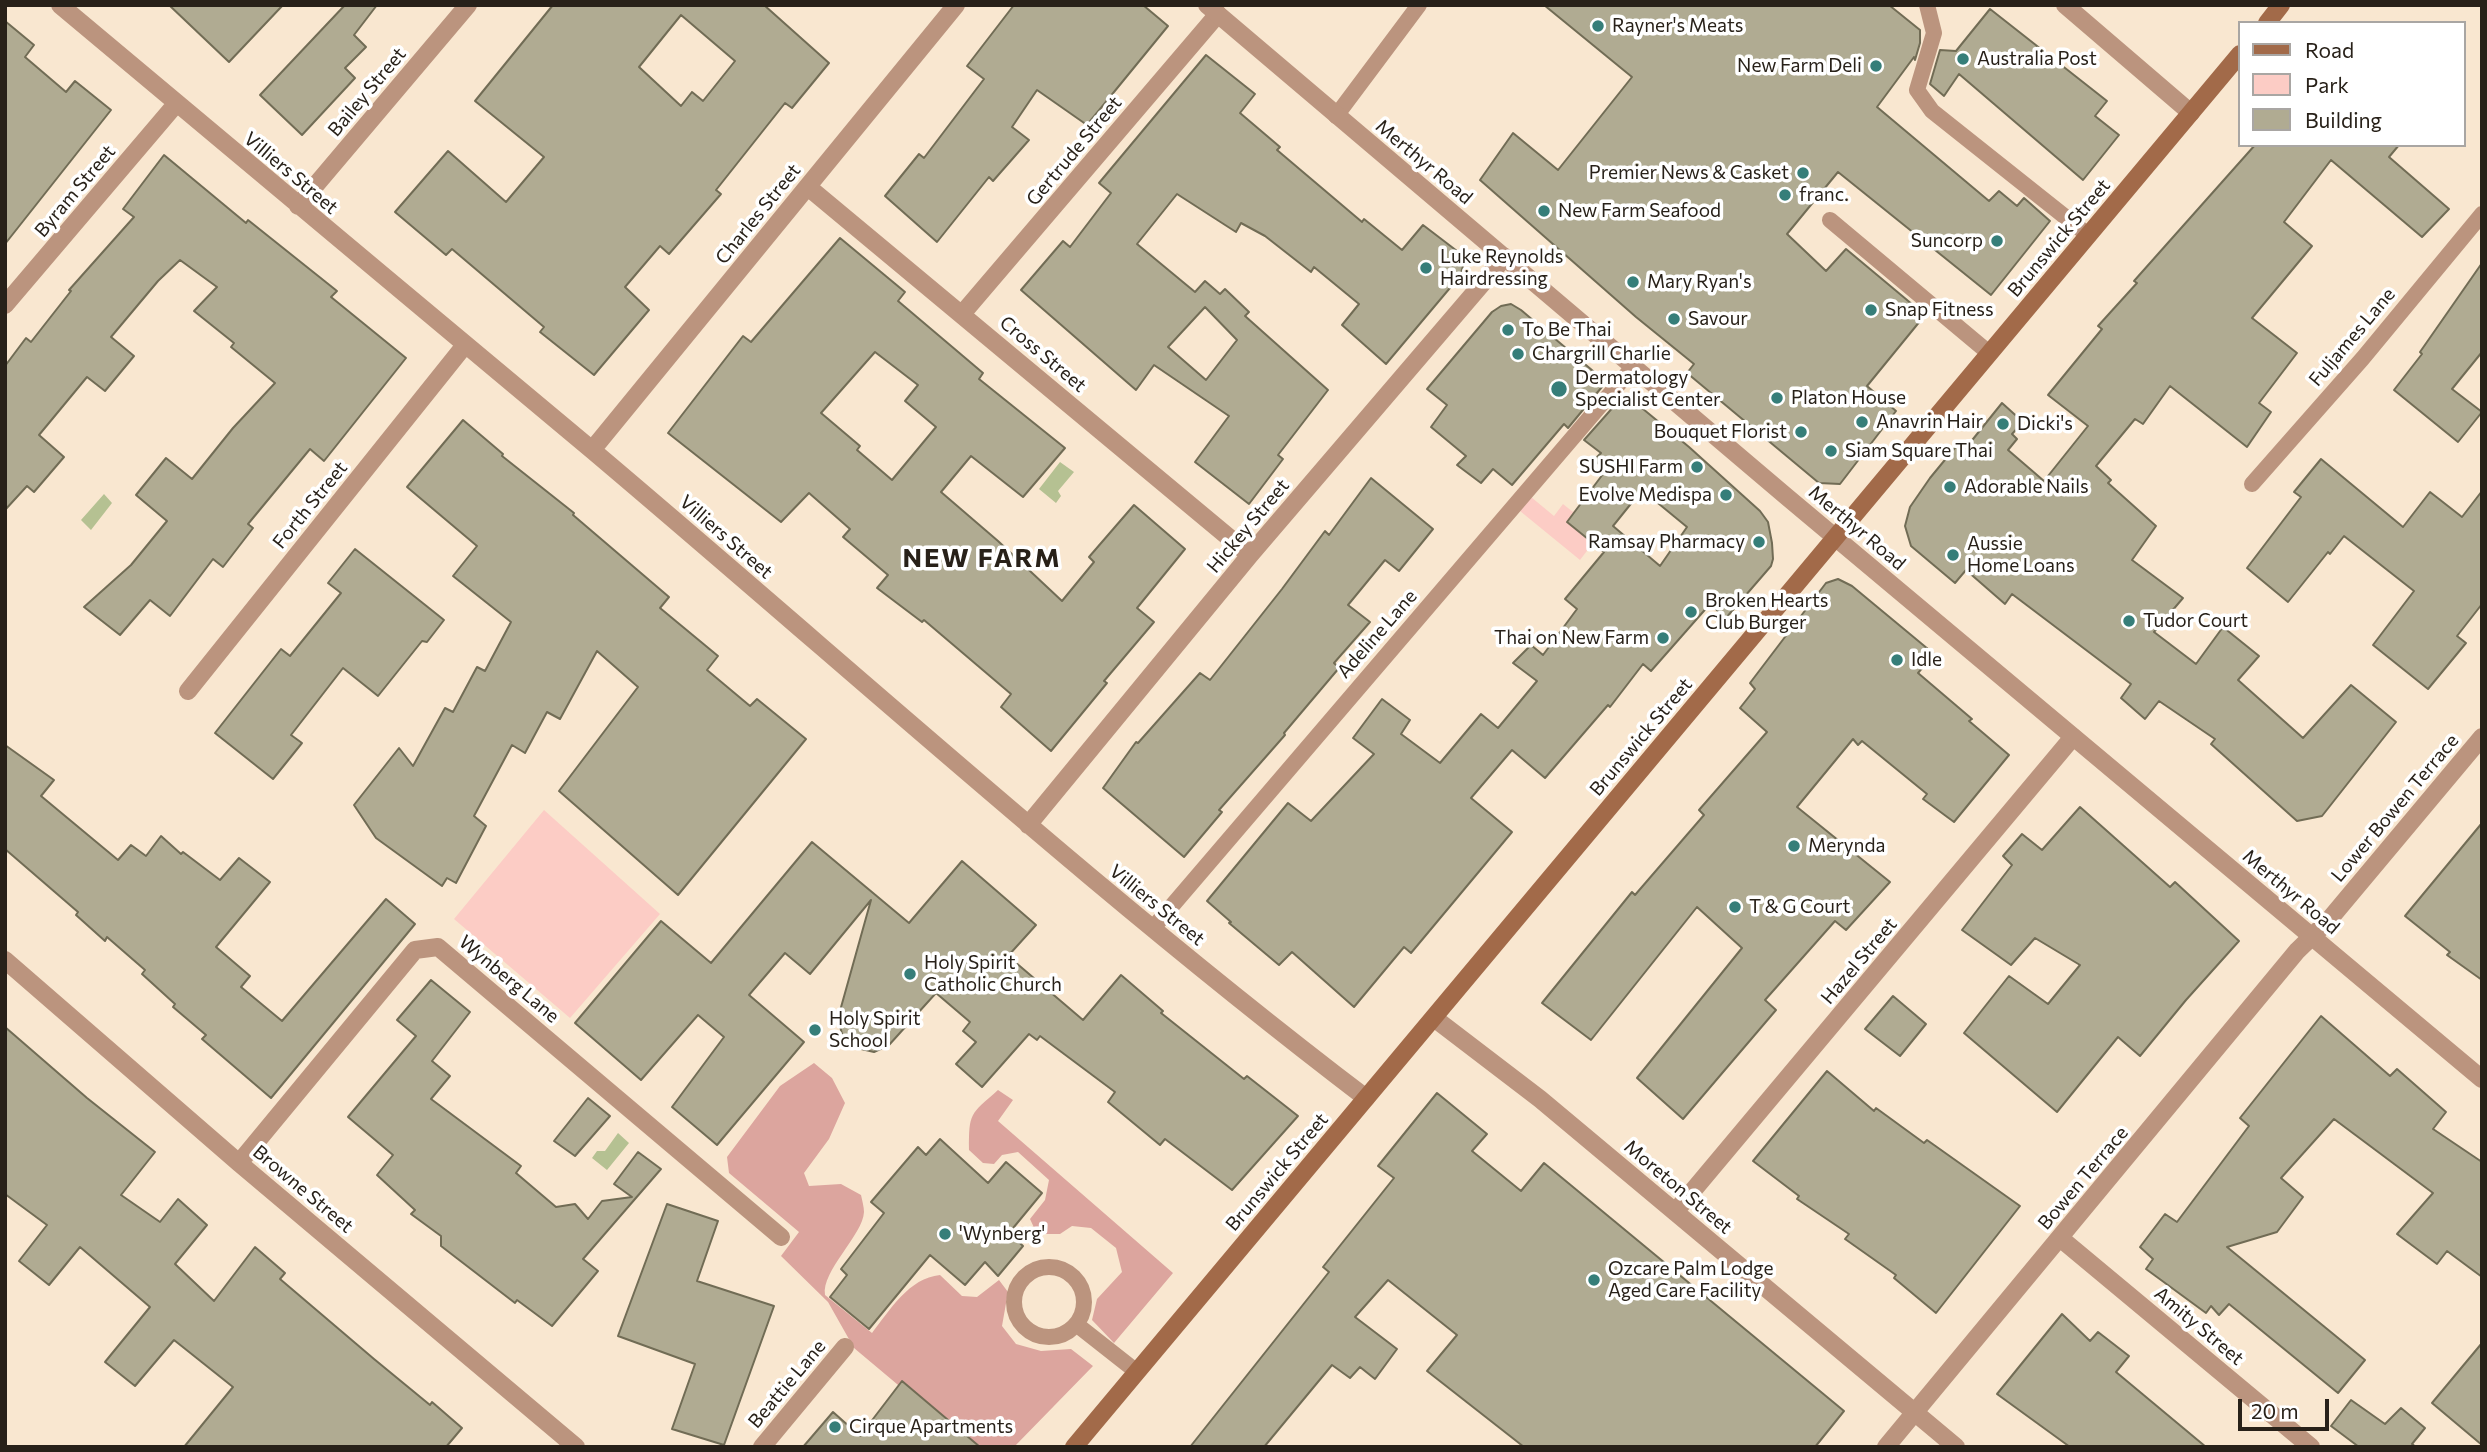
<!DOCTYPE html>
<style>
body{margin:0}
#map{position:relative;width:2487px;height:1452px;overflow:hidden;background:#f9e7d0;font-family:Commissioner,sans-serif}
canvas{display:block}
.frame{position:absolute;inset:0;border:7px solid #282119;pointer-events:none}
.legend{position:absolute;left:2238px;top:21px;width:228px;height:126px;box-sizing:border-box;background:#fff;border:2px solid #a9a6a3;margin:0;padding:9px 12px;list-style:none;font-size:21px;color:#282119}
.legend li{display:flex;align-items:center;gap:14px;height:35px}
.legend b{width:35px;border:2px solid #a9a6a3}
.scale{position:absolute;left:2238px;top:1399px;width:91px;height:32px;box-sizing:border-box;border:4px solid #282119;border-top:0;padding-left:9px;font-size:21px;line-height:24px;white-space:nowrap;color:#282119;-webkit-text-stroke:5px #fff;paint-order:stroke}
</style>
<div id="map">
<canvas width="2487" height="1452"></canvas>
<div class="frame"></div>
<ul class="legend">
<li><b style="height:9px;background:#a26a49"></b>Road</li>
<li><b style="height:19px;background:#fcccc5"></b>Park</li>
<li><b style="height:19px;background:#b0ab92"></b>Building</li>
</ul>
<div class="scale">20 m</div>
</div>
<script>
const ctx = document.querySelector('canvas').getContext('2d');
ctx.lineJoin = 'round';
function fill(path, color) { ctx.fillStyle = color; ctx.fill(path, 'evenodd'); }
function stroke(path, color, width, dash) { ctx.strokeStyle = color; ctx.lineWidth = width; ctx.lineCap = dash ? 'butt' : 'round'; ctx.setLineDash(dash || []); ctx.stroke(path); }
function drawText(font, color, halo, rows, align = 'center') {
  ctx.font = font + ' Commissioner,sans-serif'; ctx.lineWidth = 7; ctx.setLineDash([]); ctx.textBaseline = 'middle'; ctx.strokeStyle = halo; ctx.fillStyle = color; for (const [text, x, y, turn = 0] of rows) {
    ctx.save(); ctx.translate(x, y); ctx.rotate((+turn || 0) * Math.PI / 180); ctx.textAlign = isNaN(turn) ? turn : align; if (halo) ctx.strokeText(text, 0, 0); ctx.fillText(text, 0, 0); ctx.restore();
  }
}
fill(new Path2D(`
 M1531,497L1554,516L1563,504L1573,512L1582,502L1593,543L1580,560L1520,511Z
 M544,810L660,914L570,1018L454,919Z`), '#fcccc5');
fill(new Path2D(`
 M814,1063L832,1078L845,1103L829,1139L804,1173L809,1186L841,1184L861,1195C862,1200 864,1207 864,1212C863,1235 821,1271 825,1295L872,1333C890,1310 909,1278 940,1275L962,1296L977,1297L999,1280L1008,1292L1002,1326L1016,1344L1041,1351L1071,1349L1093,1366L1014,1447H972L854,1348L828,1302L781,1256L799,1232L729,1173L727,1157L780,1086Z
 M998,1090L1013,1100L998,1121L1173,1273L1114,1343L1092,1320L1097,1299L1122,1272L1116,1248L1091,1228L1072,1226L1060,1234H1037L1030,1219L1045,1200L1049,1180L1018,1152L1002,1155L994,1164L983,1163L969,1150C969,1112 970,1115 998,1090Z`), '#dca59e');
fill(new Path2D(`
 M1060,462L1074,472L1058,491L1061,496L1056,503L1039,489Z
 M104,494L112,503L91,530L81,520Z
 M618,1133L629,1143L607,1170L592,1158L597,1151H605Z`), '#b5c192');
const building = new Path2D(`
 M169,5H283L229,62Z
 M345,5H377L354,35L366,47L345,68L355,78L302,135L260,95Z
 M553,5H764L829,63L792,108L785,103L716,190L721,194L669,254L660,246L625,287L649,310L594,375L540,332L544,327L452,249L446,255L395,212L448,151L506,202L544,157L475,101ZM681,15L735,61L703,101L692,92L681,106L639,67Z
 M1014,5H1143L1168,26L1087,125L1037,90L1012,127L1029,140L993,181L989,177L937,242L885,196L919,154L924,158L984,79L967,66Z
 M1544,5H1889L1920,30V43L1915,60L1914,57L1877,107L1989,201L1999,191L2017,206L2024,198L2050,221L1991,295L1838,172L1787,234L1826,271L1846,249L1925,315L1867,386L1896,411L1840,484L1819,483L1687,373L1694,364L1636,317L1480,180L1513,133L1558,170L1632,77Z
 M1990,9L2107,101L2095,116L2119,135L2083,180L1959,74L1944,96L1930,84L1940,50L1956,51Z
 M5,21L34,45L25,57L66,92L75,81L111,110L5,244Z
 M1206,55L1255,94L1240,113L1280,147L1277,150L1362,222L1364,219L1402,250L1423,225L1457,251L1464,263L1460,276L1386,364L1342,325L1359,304L1314,267L1311,272L1265,236L1241,223L1236,232L1177,194L1137,244L1195,292L1205,281L1220,294L1225,289L1249,312L1245,316L1328,390L1278,455L1283,459L1249,504L1195,462L1229,416L1154,365L1136,390L1021,290L1063,241L1070,247L1111,193L1099,183ZM1205,307L1237,340L1206,380L1168,347Z
 M2255,145H2399L2389,157L2449,209L2422,237L2331,160L2284,222L2312,246L2252,318L2297,353L2259,403L2271,412L2247,447L2170,386L2143,424L2135,419L2096,466L2111,480L2108,483L2156,526L2132,560L2183,598L2154,632L2196,664L2223,627L2259,656L2238,680L2303,738L2351,685L2396,722L2322,816L2297,821L2211,744L2215,739L2159,701L2145,719L2121,698L2131,684L2012,594L2005,604L1966,570L1955,583L1911,546L1905,526L1910,507L1930,478L1958,444L1965,449L2002,403L2023,422L2012,434L2017,439L2008,450L2044,481L2088,426L2048,395L2102,329L2098,326L2137,283L2134,281Z
 M164,155L246,223L248,220L337,291L331,297L406,358L324,461L310,449L248,524L253,528L223,567L213,559L170,616L150,600L120,635L84,607L131,565L167,521L136,495L166,458L192,479L233,428L275,383L231,347L234,343L194,311L217,287L180,260L158,281L111,337L134,356L105,391L87,377L39,435L64,457L34,492L27,486L5,510V366L26,338L31,342L71,291L69,290L134,217L123,209Z
 M840,238L905,292L898,301L983,373L979,379L1065,448L1023,497L971,456L941,492L998,541L1062,601L1094,562L1089,557L1134,505L1185,549L1137,608L1154,622L1104,681L1107,683L1051,751L1001,707L1011,694L924,620L922,622L877,588L888,575L843,537L850,529L809,493L781,522L668,433L743,336L751,342ZM875,352L918,385L905,401L936,427L892,480L857,450L860,446L821,413Z
 M2482,263V352L2452,389L2482,412L2458,442L2394,390L2422,354L2420,352Z
 M1511,304L1521,310L1606,382L1568,428L1564,424L1512,485L1493,469L1481,483L1457,465L1466,456L1431,427L1447,405L1427,389L1492,312L1501,306Z
 M1623,396L1631,399L1689,447L1760,511L1768,522L1772,543L1773,559L1771,566L1726,618L1710,604L1651,671L1643,664L1610,707L1608,705L1545,778L1512,750L1471,798L1512,832L1411,953L1404,947L1354,1007L1292,952L1279,965L1229,923L1231,922L1207,901L1288,803L1311,821L1374,754L1353,738L1382,699L1410,720L1401,734L1440,763L1481,714L1498,728L1537,681L1513,663L1531,645L1543,655L1577,609L1565,599L1604,552L1567,522L1606,470L1594,460L1601,453L1584,440ZM1642,490L1687,527L1660,566L1613,526Z
 M463,420L503,454L502,456L574,513L573,515L669,597L660,608L718,656L707,670L750,706L757,699L806,739L678,895L559,791L638,687L597,651L560,719L547,712L525,753L512,745L474,816L486,826L456,883L447,878L442,886L376,838L354,805L399,748L413,766L445,708L453,712L477,667L485,671L511,622L453,576L477,546L407,487Z
 M2321,459L2403,527L2430,492L2462,517L2482,491V604L2457,636L2466,643L2428,689L2373,645L2414,591L2344,536L2330,554L2328,552L2288,602L2247,568L2301,497L2294,492Z
 M1371,478L1433,529L1399,571L1385,560L1348,605L1370,622L1334,663L1339,668L1284,733L1285,735L1219,810L1222,812L1184,857L1103,788L1136,742L1138,743L1200,673L1210,680L1282,589L1325,531L1329,535Z
 M355,549L444,620L427,642L422,641L378,696L343,668L291,735L302,743L273,779L215,733L281,649L290,656L341,593L328,583Z
 M1838,579L1852,586L1934,654L1918,673L1972,719L1969,721L2009,755L1954,822L1923,799L1927,794L1862,741L1858,745L1853,739L1797,807L1890,882L1846,930L1835,921L1765,1000L1776,1010L1683,1119L1637,1078L1742,948L1697,907L1591,1040L1542,1003L1632,892L1635,895L1704,815L1699,810L1767,732L1740,708L1755,689L1750,683L1826,583Z
 M5,745L54,780L41,796L118,860L131,845L146,856L161,836L181,854L183,852L220,880L239,858L270,882L216,947L250,976L241,987L282,1021L386,899L415,924L271,1098L202,1039L206,1035L173,1007L175,1004L142,974L145,970L107,937L105,941L76,915L78,912L5,849Z
 M2080,807L2170,887L2175,882L2239,941L2186,1000L2140,1056L2118,1037L2057,1112L1964,1033L2009,976L2048,1004L2080,965L2035,938L2011,965L1962,930L2012,865L2003,856L2022,834L2042,850Z
 M2482,823V980L2447,955L2450,952L2405,916Z
 M812,842L909,923L962,861L1036,925L1008,956L1083,1020L1121,975L1163,1011L1161,1013L1244,1079L1247,1076L1298,1116L1232,1190L1165,1139L1160,1145L1108,1102L1115,1092L1040,1036L1037,1040L1029,1034L982,1087L956,1064L976,1042L963,1031L970,1022L936,993L889,1045L874,1052L857,1048L842,1034L838,1018L871,900L810,974L785,953L749,995L804,1042L717,1145L672,1107L724,1037L698,1015L641,1080L575,1023L661,921L711,963Z
 M431,980L470,1012L432,1061L450,1076L431,1099L521,1166L516,1173L556,1207L575,1204L588,1219L602,1201L632,1197L614,1184L638,1152L661,1169L583,1259L598,1271L552,1326L517,1300L515,1303L441,1246V1236L411,1214L415,1210L377,1175L393,1155L348,1117L416,1036L397,1020Z
 M1893,996L1926,1024L1900,1056L1865,1029Z
 M2321,1016L2390,1076L2397,1069L2446,1112L2433,1129L2482,1162V1277L2447,1251L2437,1264L2397,1234L2433,1193L2334,1119L2281,1178L2303,1197L2277,1232L2227,1247L2365,1360L2338,1393L2229,1304L2219,1315L2211,1306L2206,1313L2146,1269L2153,1259L2140,1247L2165,1214L2177,1222L2249,1126L2240,1118Z
 M5,1027L87,1098L155,1152L121,1195L160,1222L178,1199L207,1225L175,1264L214,1301L255,1247L285,1273L280,1279L374,1359L430,1405L432,1402L462,1428L446,1447H184L233,1387L174,1340L135,1386L105,1362L150,1307L80,1247L49,1285L19,1261L47,1225L5,1194Z
 M1827,1071L1874,1111L1876,1108L1924,1143L1927,1140L2020,1206L1936,1313L1894,1278L1896,1275L1845,1239L1849,1234L1797,1199L1799,1196L1753,1161Z
 M1437,1093L1487,1134L1472,1151L1521,1191L1544,1163L1844,1411L1815,1447H1524L1427,1371L1457,1335L1388,1280L1355,1317L1397,1349L1375,1379L1360,1367L1350,1378L1332,1365L1264,1447H1190L1329,1272L1323,1267L1394,1178L1378,1166Z
 M588,1098L610,1116L575,1156L554,1141Z
 M940,1139L988,1183L1006,1162L1042,1193L1009,1233L1023,1246L998,1276L985,1262L965,1285L930,1255L869,1329L830,1297L847,1275L841,1269L884,1213L871,1202L918,1147L926,1155Z
 M667,1204L718,1221L697,1281L774,1306L724,1445L672,1429L695,1364L618,1336Z
 M2062,1314L2090,1341L2098,1332L2129,1356L2116,1372L2206,1447H2070L1997,1394Z
 M2482,1343V1445L2432,1403Z
 M902,1381L980,1447H803L833,1412L860,1436Z
 M2351,1400L2385,1424L2401,1408L2425,1428L2412,1444L2416,1447H2359L2331,1426Z`);
fill(building, '#b0ab92');
stroke(building, '#716c55', 2);
stroke(new Path2D(`
 M1927,5L1934,33L1917,90L1932,111L2088,235
 M1336,116L1419,5
 M1830,220L1989,353
 M2252,484L2363,358L2482,214
 M1153,928L1634,366
 M1014 1302a35 35 0 1 1 70 0a35 35 0 1 1-70 0Z
 M1076,1324L1137,1372`), '#bb947e', 16);
stroke(new Path2D(`
 M60,5C237,155 415,301 592,450C849,667 1098,894 1366,1098
 M2065,5L2191,113
 M808,187L1250,555
 M298,206L468,5
 M5,305L176,104
 M962,314L1218,14
 M592,450L956,5
 M188,691L465,345
 M1028,825L1250,555L1505,257
 M5,960L239,1163L576,1447
 M1434,1018L1540,1099L1956,1447
 M239,1163L415,950L438,947L781,1237
 M1675,1212L2073,737
 M2060,1238L2311,1447
 M762,1447L845,1347
 M1886,1447L2297,951L2328,921L2482,737`), '#bb947e', 18);
stroke(new Path2D(`
 M1207,5L1787,497L2482,1079`), '#bb947e', 18);
stroke(new Path2D(`
 M2267,23L2281,5
 M1074,1447L2240,54`), '#a26a49', 18);
for (const [x, y, r, color] of [
 [1598,26,7,"#367e79"],
 [1963,59,7,"#367e79"],
 [1876,66,7,"#367e79"],
 [1803,173,7,"#367e79"],
 [1785,195,7,"#367e79"],
 [1544,211,7,"#367e79"],
 [1997,241,7,"#367e79"],
 [1426,268,7,"#367e79"],
 [1633,282,7,"#367e79"],
 [1871,310,7,"#367e79"],
 [1674,319,7,"#367e79"],
 [1508,330,7,"#367e79"],
 [1518,354,7,"#367e79"],
 [1559,389,9,"#367e79"],
 [1777,398,7,"#367e79"],
 [1862,422,7,"#367e79"],
 [2003,424,7,"#367e79"],
 [1801,432,7,"#367e79"],
 [1831,451,7,"#367e79"],
 [1697,467,7,"#367e79"],
 [1950,487,7,"#367e79"],
 [1726,495,7,"#367e79"],
 [1759,542,7,"#367e79"],
 [1953,555,7,"#367e79"],
 [1691,612,7,"#367e79"],
 [2129,621,7,"#367e79"],
 [1663,638,7,"#367e79"],
 [1897,660,7,"#367e79"],
 [1794,846,7,"#367e79"],
 [1735,907,7,"#367e79"],
 [910,974,7,"#367e79"],
 [815,1030,7,"#367e79"],
 [945,1234,7,"#367e79"],
 [1594,1280,7,"#367e79"],
 [835,1427,7,"#367e79"]
]) { const dot = new Path2D(); dot.arc(x, y, r, 0, 2 * Math.PI); ctx.fillStyle = color; ctx.fill(dot); stroke(dot, '#fff', 2.5); }
drawText('19px', '#282119', '#fff', [
 ["Rayner's Meats",1612,26],
 ["Australia Post",1977,59],
 ["New Farm Deli",1862,66,"right"],
 ["Premier News & Casket",1789,173,"right"],
 ["franc.",1799,195],
 ["New Farm Seafood",1558,211],
 ["Suncorp",1983,241,"right"],
 ["Luke Reynolds",1440,257],
 ["Hairdressing",1440,279],
 ["Mary Ryan's",1647,282],
 ["Snap Fitness",1885,310],
 ["Savour",1688,319],
 ["To Be Thai",1522,330],
 ["Chargrill Charlie",1532,354],
 ["Dermatology",1575,378],
 ["Specialist Center",1575,400],
 ["Platon House",1791,398],
 ["Anavrin Hair",1876,422],
 ["Dicki's",2017,424],
 ["Bouquet Florist",1787,432,"right"],
 ["Siam Square Thai",1845,451],
 ["SUSHI Farm",1683,467,"right"],
 ["Adorable Nails",1964,487],
 ["Evolve Medispa",1712,495,"right"],
 ["Ramsay Pharmacy",1745,542,"right"],
 ["Aussie",1967,544],
 ["Home Loans",1967,566],
 ["Broken Hearts",1705,601],
 ["Club Burger",1705,623],
 ["Tudor Court",2143,621],
 ["Thai on New Farm",1649,638,"right"],
 ["Idle",1911,660],
 ["Merynda",1808,846],
 ["T & G Court",1749,907],
 ["Holy Spirit",924,963],
 ["Catholic Church",924,985],
 ["Holy Spirit",829,1019],
 ["School",829,1041],
 ["'Wynberg'",959,1234],
 ["Ozcare Palm Lodge",1608,1269],
 ["Aged Care Facility",1608,1291],
 ["Cirque Apartments",849,1427]
], 'left');
drawText('19px', '#282119', '#fff', [
 ["Bailey Street",367,92,-50],
 ["Gertrude Street",1074,151,-50],
 ["Merthyr Road",1424,162,40],
 ["Villiers Street",291,173,40],
 ["Byram Street",75,191,-50],
 ["Charles Street",758,214,-51],
 ["Brunswick Street",2059,238,-50],
 ["Fuljames Lane",2352,337,-50],
 ["Cross Street",1043,354,40],
 ["Forth Street",310,505,-51],
 ["Hickey Street",1248,526,-50],
 ["Merthyr Road",1857,528,40],
 ["Villiers Street",726,537,41],
 ["Adeline Lane",1377,634,-49],
 ["Brunswick Street",1641,737,-50],
 ["Lower Bowen Terrace",2395,808,-50],
 ["Merthyr Road",2291,892,40],
 ["Villiers Street",1157,905,39],
 ["Hazel Street",1859,961,-50],
 ["Wynberg Lane",509,979,40],
 ["Brunswick Street",1277,1172,-50],
 ["Bowen Terrace",2083,1178,-50],
 ["Moreton Street",1678,1187,40],
 ["Browne Street",303,1189,40],
 ["Amity Street",2199,1326,40],
 ["Beattie Lane",787,1384,-50]
]);
ctx.letterSpacing = '2px';
drawText('bold 26px', '#282119', '#fff', [
 ["NEW FARM",982,558]
]);
ctx.letterSpacing = '0px';
</script>
